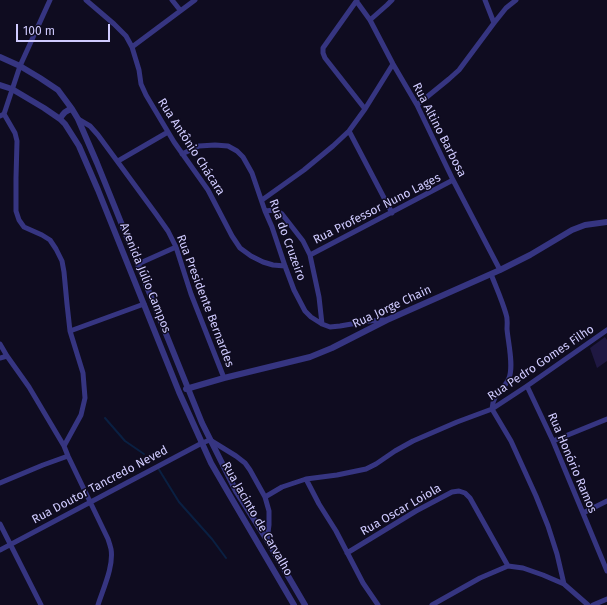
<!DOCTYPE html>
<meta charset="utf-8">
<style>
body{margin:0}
#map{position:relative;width:607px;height:605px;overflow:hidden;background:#0f0c20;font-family:"Fira Sans",sans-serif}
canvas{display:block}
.scale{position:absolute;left:16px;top:24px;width:94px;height:18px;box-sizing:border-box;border:2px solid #d0cbff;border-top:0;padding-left:5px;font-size:12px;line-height:14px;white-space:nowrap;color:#d0cbff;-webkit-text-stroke:3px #0f0c20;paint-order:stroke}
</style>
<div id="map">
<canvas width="607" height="605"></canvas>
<div class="scale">100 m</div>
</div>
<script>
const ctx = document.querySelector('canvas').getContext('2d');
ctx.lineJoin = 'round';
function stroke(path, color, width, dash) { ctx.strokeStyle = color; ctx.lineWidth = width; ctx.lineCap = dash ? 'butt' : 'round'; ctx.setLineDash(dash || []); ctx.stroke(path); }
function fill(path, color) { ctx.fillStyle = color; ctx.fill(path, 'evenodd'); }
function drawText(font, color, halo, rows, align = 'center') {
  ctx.font = font + ' "Fira Sans",sans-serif'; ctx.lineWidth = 3; ctx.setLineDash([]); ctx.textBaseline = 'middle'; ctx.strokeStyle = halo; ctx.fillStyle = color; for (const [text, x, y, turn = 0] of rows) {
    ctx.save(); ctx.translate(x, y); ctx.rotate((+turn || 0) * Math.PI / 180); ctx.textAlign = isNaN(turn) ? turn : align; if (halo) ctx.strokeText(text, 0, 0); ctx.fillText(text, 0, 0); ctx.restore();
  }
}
stroke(new Path2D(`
 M105,418L125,441L144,454
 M158,468L179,502L212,539L226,558`), '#0a2042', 2);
fill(new Path2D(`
 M605,337L607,340V361L597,368L590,348Z`), '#1f1842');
stroke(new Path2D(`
 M86,0L114,24L126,36L132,47L139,70L141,84L146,95L174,142L208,190L232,236L240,248L251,256L263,262L273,265L285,266
 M172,0L180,10
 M357,0L323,48V53L325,58L365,109
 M485,0L494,23
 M357,2L370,20L393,64L417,105L453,180L500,270
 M370,20L387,5L392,0
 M132,47L195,0
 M417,105L449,79L459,70L494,23L506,8L516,0
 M4,114L15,133L17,141L16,178V211L19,220L24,227L42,235L50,240L56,249L62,261L64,272L67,304L70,331L83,373L85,398L81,415L64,446
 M0,116L4,114L20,66L50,0
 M78,119L90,126L98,135L156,214L168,231L176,247L191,294L224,378
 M349,131L392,213
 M182,154L199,146L215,145L228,146L237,151L243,157L252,173L265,211L272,227L285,266L294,290L305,311L311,317L322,324L330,327L340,326L369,321L384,320
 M118,161L168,132
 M262,200L304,170L333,146L349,131L365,109L393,64
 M265,211L275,210L282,214L303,241L310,255L319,297L322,324
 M310,255L453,180
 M138,264L176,247
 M491,274C496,287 502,300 506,314C508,319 507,324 507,329C508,342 514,366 509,378C504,391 493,392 492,409L511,441L536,496L548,526L557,554L564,584
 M70,331L144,304
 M0,344L7,356L29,387L64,446L68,456L108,539C109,542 110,545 111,549C114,566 103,589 98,605
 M0,358L7,356
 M527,386L553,441L607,571
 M553,441L607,419
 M306,479L319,504L336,531L363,583L378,605
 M0,483L43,465L68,456
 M265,497L282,487L306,479L337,475L366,469L376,464L395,451L413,441L457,422L492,409L527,386L607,330
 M583,513L607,501
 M0,524L41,605
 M0,550L202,443L210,440L236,456L245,463L250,470L265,497L269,511V525L267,540
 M347,553L416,511L452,492L459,491L465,493L470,498L508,566
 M508,566L523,568L543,575L564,584L588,605
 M432,605L480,578L508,566
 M593,605L607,599`), '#363581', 5);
stroke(new Path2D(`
 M0,57L20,66L40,78L58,90L72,109L78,119L97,163L202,423L236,491L267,540L305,605
 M0,85L12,89L44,108L60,119L65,124L79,146L98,190L179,392L211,463L229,494L294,605
 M60,119C63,113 66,110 72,109
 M186,389L224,378L310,357L332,348L387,320L500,270L530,255L572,230L585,225L607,222`), '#363581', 6);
drawText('12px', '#d0cbff', '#0f0c20', [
 ["Rua Altino Barbosa",439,130,63],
 ["Rua Antônio Chácara",191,147,57],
 ["Rua Professor Nuno Lages",377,209,-27],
 ["Rua do Cruzeiro",287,240,70],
 ["Avenida Júlio Campos",145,278,68],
 ["Rua Presidente Bernardes",205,301,69],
 ["Rua Jorge Chain",392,307,-25],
 ["Rua Pedro Gomes Filho",541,363,-34],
 ["Rua Honório Ramos",572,463,67],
 ["Rua Doutor Tancredo Neved",100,485,-28],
 ["Rua Oscar Loiola",401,510,-30],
 ["Rua Jacinto de Carvalho",257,519,60]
]);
</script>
